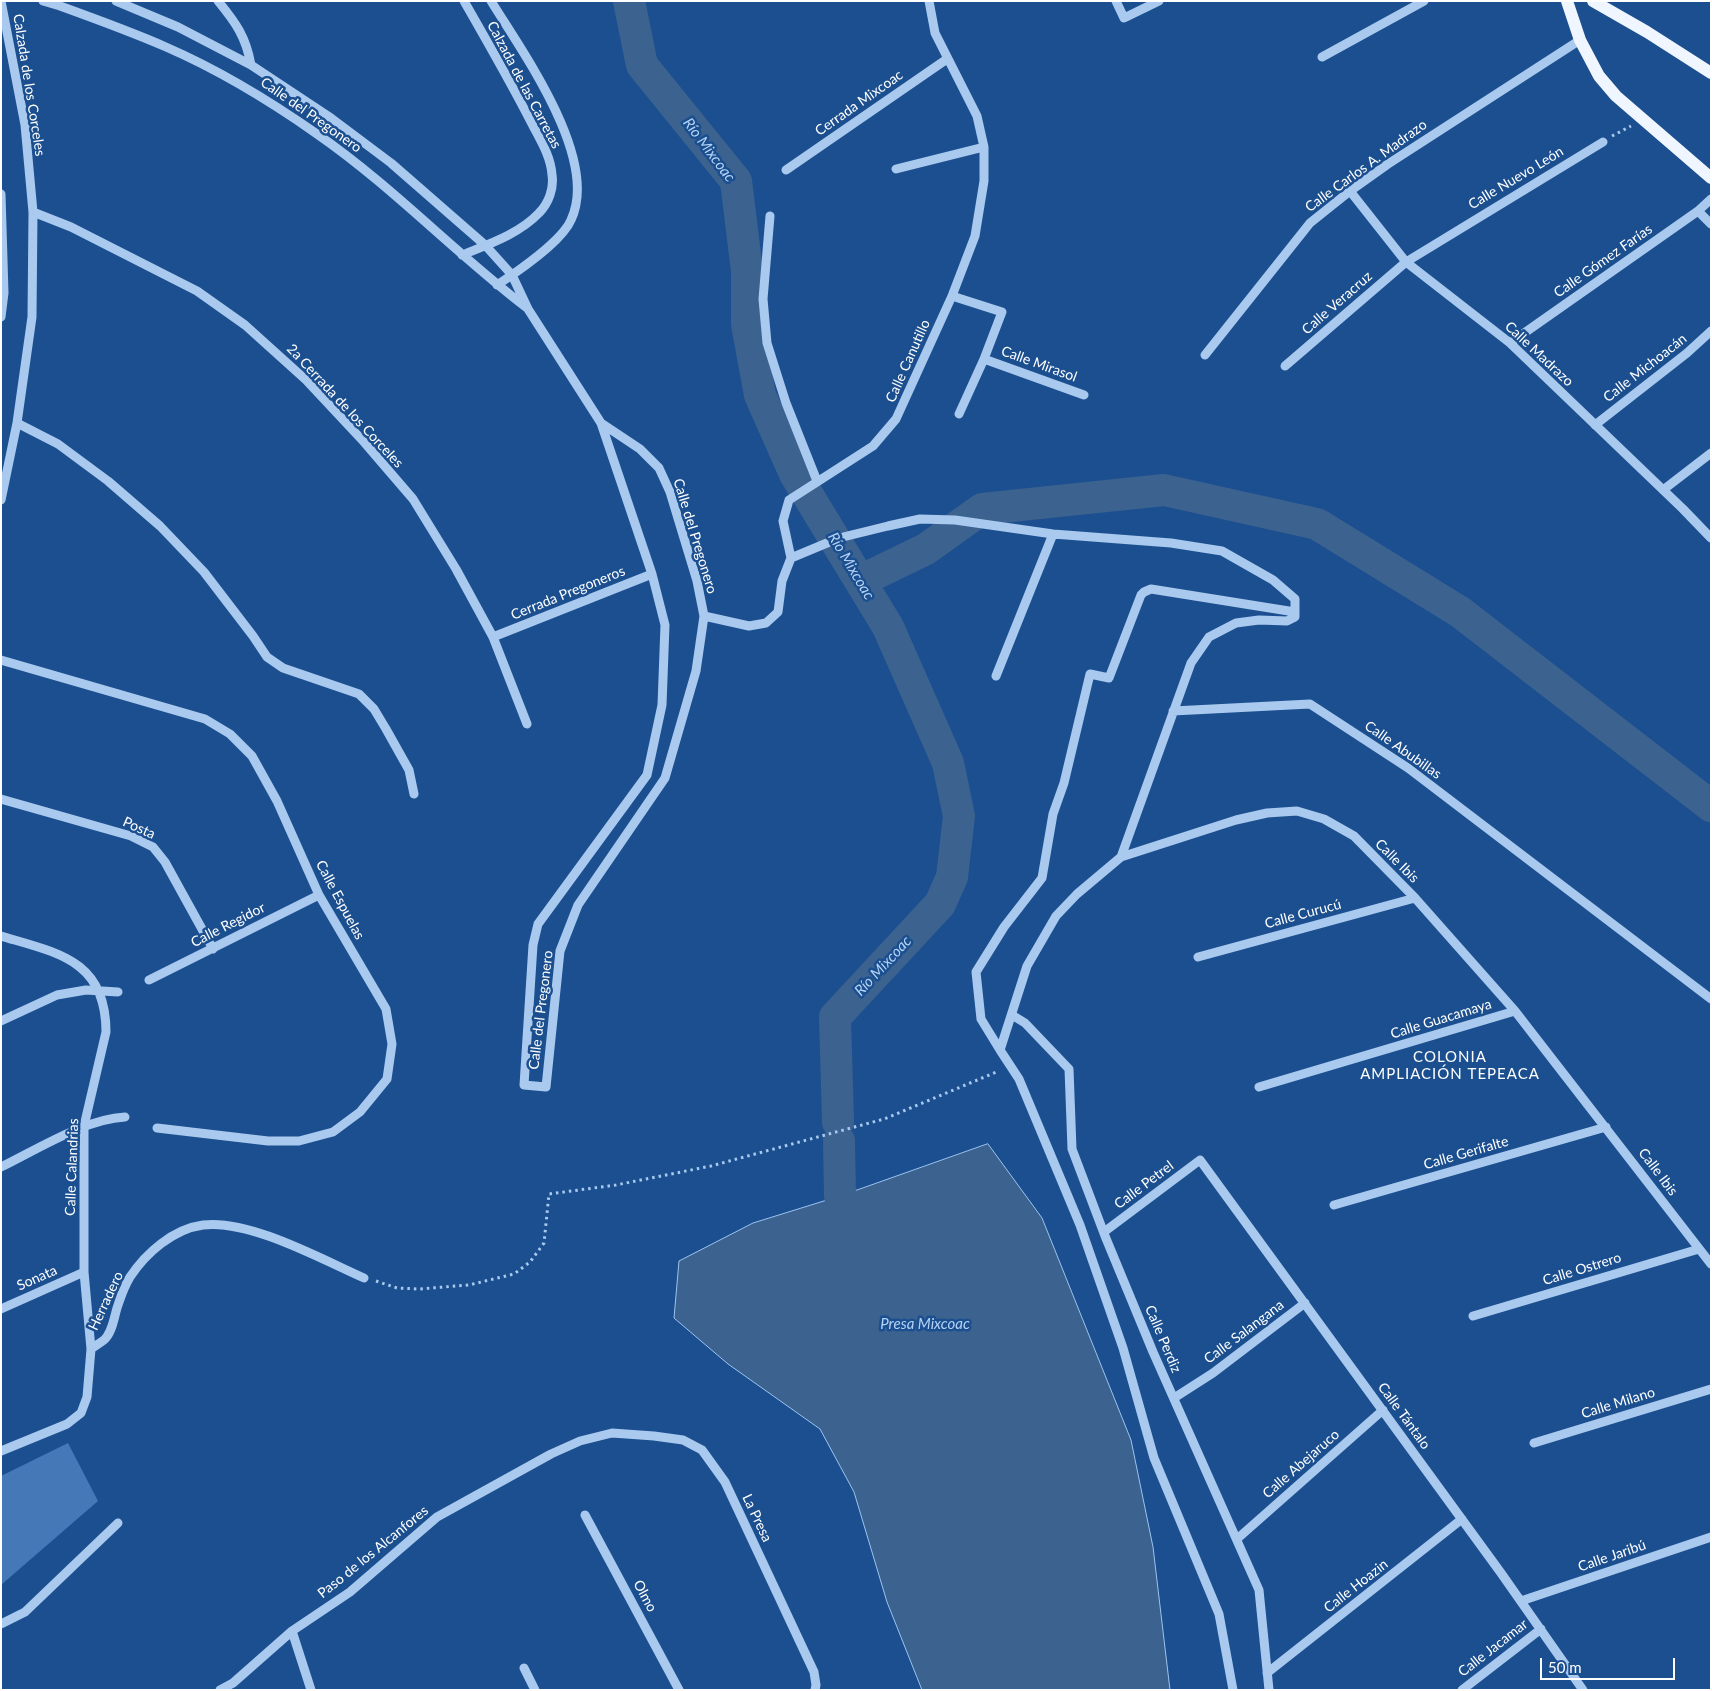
<!DOCTYPE html>
<meta charset="utf-8">
<style>
body{margin:0}
#map{position:relative;width:1712px;height:1691px;overflow:hidden;background:#1b4f8f;font-family:Lato,sans-serif}
canvas{display:block}
.frame{position:absolute;inset:0;border:2px solid #fff;pointer-events:none}
.scale{position:absolute;left:1540px;top:1658px;width:135px;height:22px;box-sizing:border-box;border:2px solid #fff;border-top:0;padding-left:6px;font-size:15px;line-height:18px;white-space:nowrap;color:#fff;-webkit-text-stroke:4px #1b4f8f;paint-order:stroke}
</style>
<div id="map">
<canvas width="1712" height="1691"></canvas>
<div class="frame"></div>
<div class="scale">50 m</div>
</div>
<script>
const ctx = document.querySelector('canvas').getContext('2d');
ctx.lineJoin = 'round';
function fill(path, color) { ctx.fillStyle = color; ctx.fill(path, 'evenodd'); }
function stroke(path, color, width, dash) { ctx.strokeStyle = color; ctx.lineWidth = width; ctx.lineCap = dash ? 'butt' : 'round'; ctx.setLineDash(dash || []); ctx.stroke(path); }
function drawText(font, color, halo, rows, align = 'center') {
  ctx.font = font + ' Lato,sans-serif'; ctx.lineWidth = 5; ctx.setLineDash([]); ctx.textBaseline = 'middle'; ctx.strokeStyle = halo; ctx.fillStyle = color; for (const [text, x, y, turn = 0] of rows) {
    ctx.save(); ctx.translate(x, y); ctx.rotate((+turn || 0) * Math.PI / 180); ctx.textAlign = isNaN(turn) ? turn : align; if (halo) ctx.strokeText(text, 0, 0); ctx.fillText(text, 0, 0); ctx.restore();
  }
}
const water = new Path2D(`
 M988,1144L1042,1218L1131,1440L1153,1547L1170,1690H922L887,1602L854,1492L820,1429L728,1364L674,1318L679,1261L753,1223L840,1196Z`);
fill(water, '#3c6290');
stroke(water, '#9cc4f0', 1);
stroke(new Path2D(`
 M629,1L642,65L736,181L747,271V324L760,395L795,474L888,627L948,763L959,816L952,877L940,904L835,1017L838,1122
 M860,581L926,549L982,509L1164,490L1317,524L1460,612L1711,806
 M839,1141L840,1196`), '#3c6290', 32);
fill(new Path2D(`
 M68,1443L98,1501L1,1585V1476Z`), '#4478b7');
stroke(new Path2D(`
 M1612,136L1631,126
 M376,1281L397,1288L419,1289L469,1285L514,1274L530,1262L544,1243L549,1194L616,1185L711,1166L884,1119L999,1071`), '#a9c9ee', 3, [2.5, 4]);
stroke(new Path2D(`
 M43,1L60,6C96,19 132,32 166,47C219,70 270,101 317,134C392,186 455,253 527,308
 M116,1L178,27L251,65L331,118L391,163L485,245L512,275L528,309L601,423L652,574L665,625L662,705L647,775L538,924L533,945L524,1085L546,1087L560,951L578,905L665,778L696,671L704,616L697,581L670,492L659,468L640,449L601,423
 M218,1C236,23 246,37 251,65
 M491,1C523,53 600,159 571,220C562,241 517,272 497,285
 M1116,1L1124,18L1159,1
 M1322,57L1424,1
 M896,169L984,147
 M786,170L947,59
 M1350,191L1406,262L1510,343L1683,509L1711,538
 M1,194L4,293L1,317
 M1698,211L1711,224
 M33,212L71,227L197,291L245,325L306,380L364,442L413,499L456,569L493,637L527,724
 M770,216L763,299L767,343L786,403L817,481
 M462,255C489,244 519,234 539,213C549,203 554,188 552,175C551,156 539,138 531,122C510,81 487,41 464,1
 M952,296L1002,312L984,359L959,414
 M1510,343L1698,211L1711,199
 M1205,355L1310,223L1350,191L1388,164L1580,40
 M984,359L1084,395
 M1285,366L1406,262L1603,142
 M17,423L58,444L108,481L160,526L204,572L253,636L267,657L283,668L359,694L374,709L386,729L409,770L414,794
 M1595,425L1687,353L1711,331
 M1663,490L1711,453
 M1,500L17,423L32,317L33,212L25,125L1,1
 M791,558L839,538L888,526L920,519L955,520L1053,534L1171,543L1222,551L1273,580L1295,599V617L1287,621L1259,620L1236,623L1209,637L1191,663L1121,857
 M704,616L749,626L766,623L778,612L782,581L791,558L783,521L789,500L873,446L896,419L952,296L975,236L984,181V147L977,116L935,33L929,1
 M493,637L652,574
 M1,660L205,719L230,734L252,756L277,801L319,895L386,1009L392,1044L387,1079L360,1112L333,1132L299,1141H268L157,1128
 M996,676L1053,534
 M1173,711L1310,704L1408,768L1711,999
 M1,799L131,836L153,847L165,862L213,949
 M1,936C58,953 106,960 106,1032L84,1126V1272L91,1349L87,1397L81,1413L67,1424L1,1451
 M1198,957L1415,898
 M149,980L319,895
 M1012,1015L1025,1023L1069,1069L1072,1149L1105,1236L1153,1352L1259,1590L1269,1690
 M1,1021L57,995L86,990L118,992
 M1000,1050L981,1019L976,972L1004,927L1042,878L1053,814L1064,783L1090,674L1109,678L1141,595L1144,592L1151,589L1295,612
 M1259,1087L1515,1011
 M1,1167C38,1149 85,1119 125,1117
 M1334,1205L1606,1127
 M1104,1232L1200,1160L1501,1573L1583,1690
 M1,1309L84,1272
 M1473,1316L1699,1249
 M91,1349C95,1346 100,1343 104,1340C113,1332 114,1316 118,1305C121,1296 125,1285 130,1277C146,1253 173,1229 203,1225C249,1219 321,1259 364,1278
 M1174,1398L1213,1373L1305,1303
 M1534,1443L1711,1389
 M585,1515L679,1690
 M1237,1539L1383,1410
 M1521,1601L1711,1537
 M1,1624L25,1612L118,1523
 M292,1631L311,1690
 M524,1668L535,1690
 M1267,1673L1462,1519
 M220,1690L233,1683L292,1631L350,1592L437,1517L551,1454L580,1441L612,1433L654,1436L683,1440L702,1450L725,1482L814,1672L816,1685L815,1690
 M1233,1690L1219,1614L1154,1458L1123,1348L1080,1225L1019,1079L1000,1050L1027,966L1056,916L1077,894L1121,857L1236,820L1267,813L1297,811L1324,819L1354,836L1415,898L1515,1011L1711,1264
 M1462,1690L1541,1629`), '#a9c9ee', 9);
stroke(new Path2D(`
 M1567,1L1580,40L1599,76L1616,96L1711,178
 M1593,1L1647,32L1711,73`), '#f0f6ff', 12);
drawText('14px', '#fff', '#1b4f8f', [
 ["Calzada de los Corceles",29,85,81],
 ["Calzada de las Carretas",524,85,62],
 ["Cerrada Mixcoac",859,103,-35],
 ["Calle del Pregonero",311,115,35],
 ["Calle Carlos A. Madrazo",1366,166,-36],
 ["Calle Nuevo León",1516,178,-31],
 ["Calle Gómez Farías",1603,261,-35],
 ["Calle Veracruz",1337,303,-41],
 ["Calle Madrazo",1539,354,43],
 ["Calle Canutillo",908,361,-66],
 ["Calle Mirasol",1039,364,20],
 ["Calle Michoacán",1645,368,-38],
 ["2a Cerrada de los Corceles",345,406,47],
 ["Calle del Pregonero",695,536,73],
 ["Cerrada Pregoneros",568,593,-22],
 ["Calle Abubillas",1403,750,35],
 ["Posta",139,828,24],
 ["Calle Ibis",1397,861,45],
 ["Calle Espuelas",340,900,62],
 ["Calle Curucú",1303,914,-15],
 ["Calle Regidor",228,925,-27],
 ["Calle del Pregonero",541,1010,-83],
 ["Calle Guacamaya",1441,1019,-17],
 ["Calle Gerifalte",1466,1153,-16],
 ["Calle Calandrias",72,1167,-88],
 ["Calle Ibis",1658,1172,53],
 ["Calle Petrel",1144,1185,-37],
 ["Calle Ostrero",1582,1269,-17],
 ["Sonata",37,1278,-24],
 ["Herradero",106,1301,-65],
 ["Calle Salangana",1244,1332,-37],
 ["Calle Perdiz",1163,1339,67],
 ["Calle Milano",1618,1403,-17],
 ["Calle Tántalo",1404,1416,54],
 ["Calle Abejaruco",1301,1464,-41],
 ["La Presa",757,1518,65],
 ["Paso de los Alcanfores",373,1552,-39],
 ["Calle Jaribú",1612,1556,-19],
 ["Calle Hoazin",1356,1586,-38],
 ["Olmo",645,1596,62],
 ["Calle Jacamar",1493,1648,-38]
]);
drawText('italic 15px', '#b5d3f5', '#1b4f8f', [
 ["Río Mixcoac",709,150,53],
 ["Río Mixcoac",851,566,59],
 ["Río Mixcoac",883,966,-47],
 ["Presa Mixcoac",925,1324]
]);
ctx.letterSpacing = '1px';
drawText('15px', '#fff', '#1b4f8f', [
 ["COLONIA",1450,1057],
 ["AMPLIACIÓN TEPEACA",1450,1074]
]);
ctx.letterSpacing = '0px';
</script>
